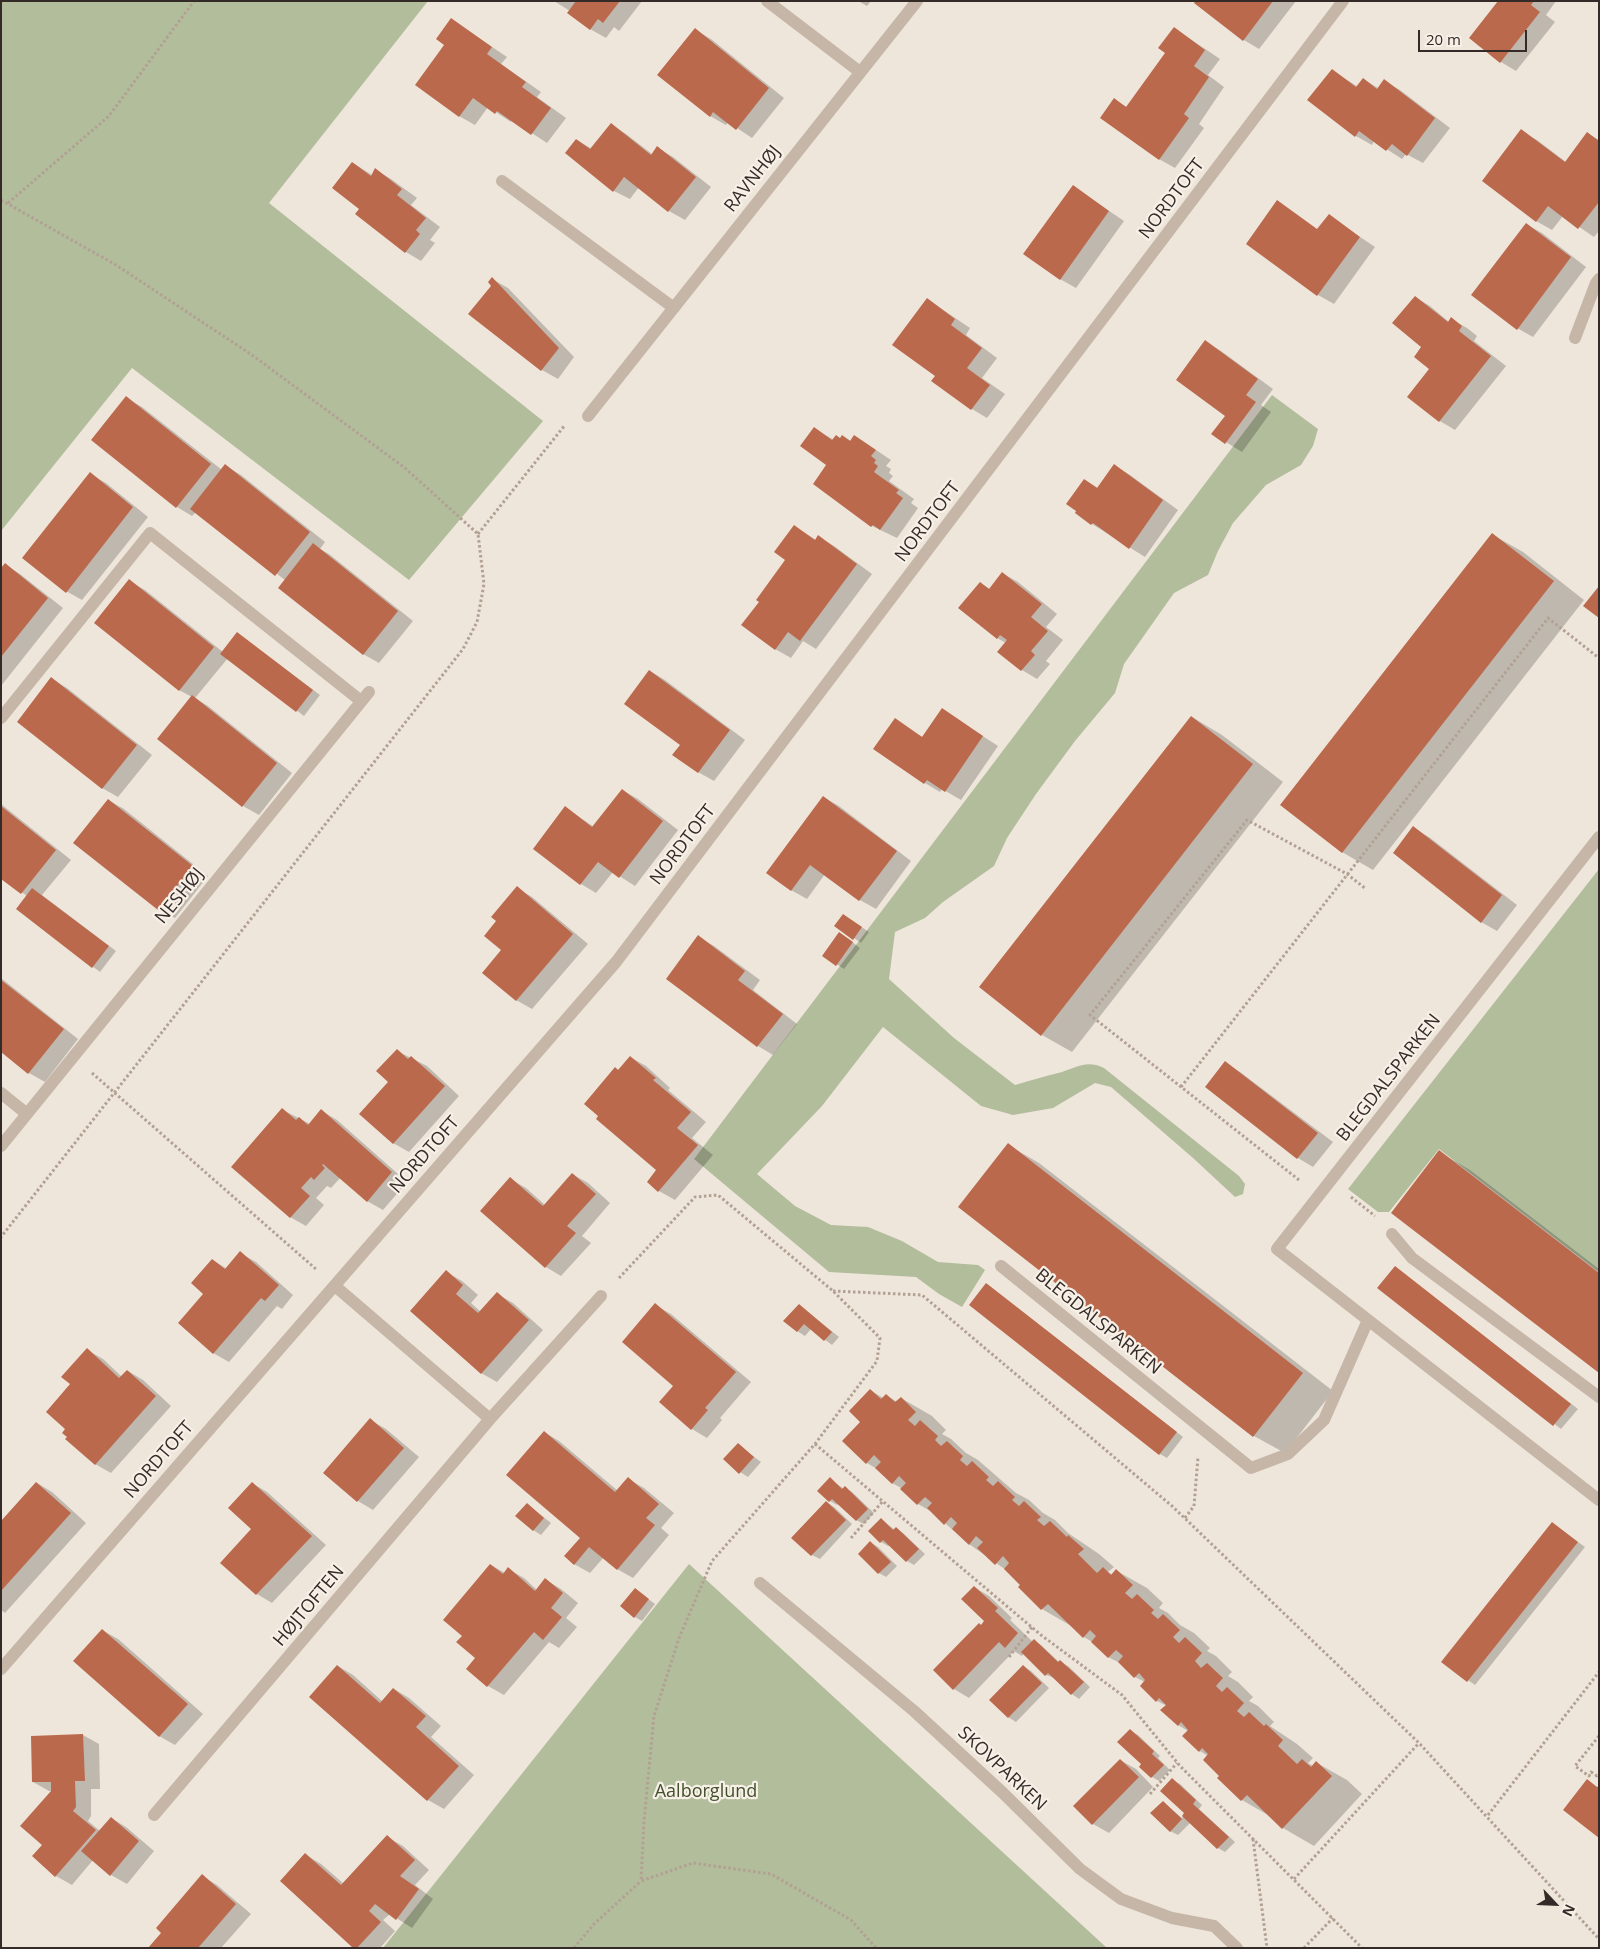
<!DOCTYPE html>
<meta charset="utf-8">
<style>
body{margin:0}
#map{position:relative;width:1600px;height:1949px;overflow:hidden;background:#efe6db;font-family:"Open Sans",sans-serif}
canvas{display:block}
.frame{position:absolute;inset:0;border:2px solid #342b28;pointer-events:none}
.north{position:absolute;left:1530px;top:1879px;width:50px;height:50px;-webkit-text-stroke:4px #f7f0e7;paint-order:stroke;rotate:115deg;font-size:14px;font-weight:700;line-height:20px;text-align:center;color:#342b28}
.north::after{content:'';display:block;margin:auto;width:18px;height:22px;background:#342b28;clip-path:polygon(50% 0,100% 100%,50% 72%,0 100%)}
.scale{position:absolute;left:1418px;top:30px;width:109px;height:22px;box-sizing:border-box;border:2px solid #342b28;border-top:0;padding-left:6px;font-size:15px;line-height:18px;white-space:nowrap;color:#342b28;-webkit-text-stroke:4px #f7f0e7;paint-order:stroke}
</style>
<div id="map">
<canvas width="1600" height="1949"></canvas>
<div class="frame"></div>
<div class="north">N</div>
<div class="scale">20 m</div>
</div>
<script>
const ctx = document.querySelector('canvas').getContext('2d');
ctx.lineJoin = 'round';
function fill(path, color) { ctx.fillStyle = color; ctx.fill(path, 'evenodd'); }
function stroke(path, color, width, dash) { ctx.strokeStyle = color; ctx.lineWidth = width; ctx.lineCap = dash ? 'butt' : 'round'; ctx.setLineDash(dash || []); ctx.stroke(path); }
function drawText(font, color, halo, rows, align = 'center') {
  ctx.font = font + ' "Open Sans",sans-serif'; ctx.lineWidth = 4.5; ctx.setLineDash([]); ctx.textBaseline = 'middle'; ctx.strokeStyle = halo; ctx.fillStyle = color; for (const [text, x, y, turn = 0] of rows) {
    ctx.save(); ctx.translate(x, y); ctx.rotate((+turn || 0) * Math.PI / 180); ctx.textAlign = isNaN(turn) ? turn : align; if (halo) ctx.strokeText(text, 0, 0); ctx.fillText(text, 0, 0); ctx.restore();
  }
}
fill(new Path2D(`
 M1,1H428L269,203L543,421L409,580L132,368L1,531Z
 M1272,395L1318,429L1313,446L1301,465L1266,485L1233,523L1218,551L1208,575L1174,593L1124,664L1115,693L1075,741L1036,794L1007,838L994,866L943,902L925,918L895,932L889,979L954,1038L1015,1085C1031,1080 1046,1076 1062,1072C1078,1067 1087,1060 1104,1068L1239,1176L1245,1184L1243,1194L1235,1197L1193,1158L1111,1087L1095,1083L1053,1108L1013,1115L981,1106L883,1027L822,1106L757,1174L795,1206L831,1225L868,1227L902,1241L938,1262L978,1265L985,1270L962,1307L939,1294L916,1277L829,1272L694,1159Z
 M1599,869V1272L1439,1149L1389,1212H1378L1348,1189Z
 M689,1564L1107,1948H383Z`), '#b2bd9c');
fill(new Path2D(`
 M554,1H642L619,31L614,27L606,38L590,29L570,11Z
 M858,1H871L867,6Z
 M1196,1H1296L1259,49L1244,40Z
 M1499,1H1556L1546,15L1555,22L1516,71L1501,62L1470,38Z
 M452,20L507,57L501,64L541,92L537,97L566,118L547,143L512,120L511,122L488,107L475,125L459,116L446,45Z
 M1174,28L1220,59L1208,75L1224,87L1199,124L1204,128L1175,168L1159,159L1114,100L1127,107L1167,53Z
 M695,30L711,39L784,98L752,138L728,122L726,125L710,116Z
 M1332,70L1358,87L1363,79L1378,88L1384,81L1400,90L1450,128L1423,163L1406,154L1402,159L1374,141L1372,145L1356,136L1309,100Z
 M611,125L626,134L652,154L658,148L673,157L711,187L685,220L669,211L639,187L630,199L614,191L566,153L577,140L592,149Z
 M1521,131L1537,140L1566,162L1588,134L1599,140V231L1594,237L1563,216L1552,230L1536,221Z
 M353,163L372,175L376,170L391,179L417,198L411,205L440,227L430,240L435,243L421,261L406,252L360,209Z
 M1074,187L1124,221L1076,288L1060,279Z
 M1278,202L1318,230L1329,216L1375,247L1334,304L1318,295L1248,243Z
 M1526,224L1542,233L1586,267L1533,337L1517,328Z
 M492,279L508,288L574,357L558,379L542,370L492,286Z
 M1415,297L1430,306L1449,322L1451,319L1467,328L1477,336L1474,341L1506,366L1455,430L1440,421L1431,368L1423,346Z
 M927,299L970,328L966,335L997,358L982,378L1005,394L987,418L972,409L937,376Z
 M1206,342L1221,351L1273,389L1261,405L1271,412L1242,452L1213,434L1226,415Z
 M126,398L142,407L222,470L226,466L241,475L325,542L320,549L329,554L413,621L379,663L363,654L285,580L196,512L192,516L177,507L93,440Z
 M815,429L834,440L841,439L843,436L851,441L855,436L891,460L886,466L891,469L889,473L893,476L889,481L914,499L911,503L918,508L897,538L872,526L828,465Z
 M1115,466L1130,475L1178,510L1145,557L1092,524L1085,480L1098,488Z
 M90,474L106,483L148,517L82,600L66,591Z
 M795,527L816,540L818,537L834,546L872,574L816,649L803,641L791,658L775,649L761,602L787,560Z
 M1493,535L1523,552L1584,600L1373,870L1342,852Z
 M5,565L20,574L63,608L1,686V570Z
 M1002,573L1018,582L1057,614L1046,627L1063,640L1046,661L1050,664L1037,679L1022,670L999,652L1006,643L997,638L980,583L990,589Z
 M129,581L145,590L223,652L237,633L320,695L304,716L228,658L195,698L208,706L292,773L259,815L243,806L159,739L192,697L179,690Z
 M650,671L665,680L745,740L714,781L698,772L681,745Z
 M52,679L67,688L152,755L118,797L102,788Z
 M943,710L998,746L961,800L942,789L940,792L925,783L895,720L924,738Z
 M1192,717L1222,735L1283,782L1072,1052L1042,1035Z
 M622,790L638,799L678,830L635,886L613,872L596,893L581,884L534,849L566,808L594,827Z
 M823,797L839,806L911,861L876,909L860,900L825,874L807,899L791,890Z
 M108,800L124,809L208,876L175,918L159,909L75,843Z
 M1,804L71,860L42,895L116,951L100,972L17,909L27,896L1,877Z
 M1413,828L1429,837L1517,905L1497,931L1481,922Z
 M517,888L532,897L588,944L532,1009L516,1000L503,950L497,921Z
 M851,920L869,932L861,943L854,938Z
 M698,937L714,946L760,980L753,990L797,1024L773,1055L758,1046L668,978Z
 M847,938L860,948L844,969L824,956Z
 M1,978L78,1039L45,1082L29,1073L1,1051Z
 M397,1051L427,1066L459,1096L409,1152L393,1143L390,1082Z
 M630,1057L646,1066L670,1088L668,1090L706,1122L692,1138L713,1155L675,1200L659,1191L648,1181L658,1169L615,1068L619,1070Z
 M1225,1063L1240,1072L1333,1142L1313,1167L1298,1158Z
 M283,1110L310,1124L322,1111L337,1120L407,1182L383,1210L367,1201L341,1177L331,1188L327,1186L316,1198L324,1205L306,1226L290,1217Z
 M1008,1145L1039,1163L1333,1391L1285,1453L1254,1436Z
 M1439,1152L1470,1170L1599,1269V1372Z
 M572,1174L588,1183L610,1203L582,1236L591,1243L561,1276L546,1267L510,1179L526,1188L545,1205Z
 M240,1253L256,1262L293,1295L282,1309L277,1306L229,1362L213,1353V1260L227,1269Z
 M1395,1267L1578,1409L1561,1429L1379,1288Z
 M446,1272L462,1281L478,1295L471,1303L481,1312L497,1294L513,1303L543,1330L497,1382L481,1373Z
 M987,1284L1183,1437L1167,1458L1160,1454Z
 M655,1305L671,1314L751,1382L720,1418L722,1420L707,1438L692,1429L675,1386Z
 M799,1305L839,1337L832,1345L811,1329L805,1336L797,1331Z
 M87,1350L103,1359L122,1377L128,1371L143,1380L171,1406L111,1473L95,1464L67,1429L72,1384Z
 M870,1390L883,1398L886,1395L897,1402L901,1398L932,1416L946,1430L942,1434L951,1439L966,1453L978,1460L1016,1493L1029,1500L1043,1513L1055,1520L1068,1533L1099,1554L1114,1567L1108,1572L1113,1575L1117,1571L1147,1588L1163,1603L1159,1608L1168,1613L1180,1625L1194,1633L1210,1648L1207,1651L1216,1656L1232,1672L1228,1676L1238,1682L1253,1697L1249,1701L1258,1706L1274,1722L1270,1726L1297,1744L1313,1758L1308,1763L1313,1766L1317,1763L1347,1780L1362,1794L1314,1846L1283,1828L1273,1818L1242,1800L1218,1778L1221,1776L1208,1756L1200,1751L1188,1731L1178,1725L1167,1706L1157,1701L1142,1686L1145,1682L1135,1677L1122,1664L1108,1657L1094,1643L1084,1637L1073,1627L1042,1609L1006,1570L969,1544L932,1512L918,1504L903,1489L892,1483L877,1469L867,1463L844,1441L862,1422Z
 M370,1420L386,1429L419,1457L373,1510L358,1501L325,1473Z
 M544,1432L559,1441L618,1491L628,1479L644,1488L674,1513L661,1528L669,1535L633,1578L617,1569L604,1557L590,1573L574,1564L581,1538Z
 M738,1445L761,1462L748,1477L740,1472Z
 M830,1479L844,1489L845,1488L852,1492L874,1513L864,1524L856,1520L839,1503L837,1505L830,1501L819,1491Z
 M37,1483L52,1492L86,1523L5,1613L1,1610V1523Z
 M252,1483L267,1492L326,1545L272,1603L257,1594Z
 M826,1502L834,1507L852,1524L820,1559L812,1555L793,1538Z
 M527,1504L551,1523L541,1535L533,1530Z
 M881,1519L895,1530L896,1528L903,1533L925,1554L914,1565L907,1561L890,1545L888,1546L881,1542Z
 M1553,1524L1585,1547L1475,1685L1442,1662Z
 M871,1543L878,1547L897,1566L886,1577L879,1573L860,1554Z
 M491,1565L505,1573L508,1569L524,1578L537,1590L546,1580L561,1589L578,1603L566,1618L577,1627L559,1648L549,1642L504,1695L488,1686L468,1669L477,1658L464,1636Z
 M974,1587L989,1596L1012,1618L1010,1620L1033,1642L1034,1641L1041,1645L1059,1662L1068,1666L1090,1687L1079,1699L1072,1694L1055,1678L1046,1675L1024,1653L1022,1656L1014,1651L969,1698L954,1689L982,1626L986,1621Z
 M635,1589L655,1604L642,1621L635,1617Z
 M102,1630L118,1639L203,1714L175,1745L159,1736Z
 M338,1666L353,1675L383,1702L394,1689L409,1698L441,1726L431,1737L474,1775L444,1809L428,1800L311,1696Z
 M1023,1666L1031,1671L1049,1688L1016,1722L1008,1717Z
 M1131,1731L1138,1735L1160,1756L1158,1758L1170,1770L1159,1781L1152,1777L1143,1764Z
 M83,1735L99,1744L100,1789H91V1816L88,1821L100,1831L111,1818L126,1827L154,1851L127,1884L111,1875L93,1860L72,1885L56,1876L43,1845L53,1791H49L33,1782Z
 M1120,1760L1136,1769L1153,1787L1109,1833L1093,1824L1075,1806Z
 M1172,1780L1180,1784L1202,1805L1199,1809L1235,1842L1225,1852L1218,1848L1190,1823L1178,1835L1170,1831L1163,1802L1182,1818L1185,1813Z
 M387,1837L403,1846L429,1870L415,1885L433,1899L412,1928L390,1914L383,1920L395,1931L380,1948H355L306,1855L321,1864L344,1884Z
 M202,1876L217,1885L251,1914L221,1948H151Z`), '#0003');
fill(new Path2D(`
 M576,1H620L603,23L598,19L590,30L567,13Z
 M1195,1H1273L1243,41L1194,3Z
 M1498,1H1534L1531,5L1540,12L1500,63L1469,38Z
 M451,18L492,47L487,54L526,82L522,87L551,108L531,135L497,111L495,114L473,98L459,117L415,85L444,45L436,39Z
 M1174,27L1205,50L1194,66L1209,77L1184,114L1189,118L1159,160L1100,118L1114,98L1126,107L1165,53L1158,48Z
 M695,28L769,88L736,130L713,112L710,117L657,75Z
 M1332,69L1356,87L1363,78L1377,89L1384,79L1435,118L1407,156L1392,144L1386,151L1359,131L1355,137L1307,100Z
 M611,123L651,155L657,146L696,177L668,212L624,177L613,192L565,153L576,139L590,149Z
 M1521,129L1565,162L1587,132L1599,141V202L1578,229L1548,206L1536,222L1482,181Z
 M352,162L371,176L375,168L402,189L397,195L426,218L416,230L420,234L405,253L355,214L359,209L332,188Z
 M1073,185L1109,211L1060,280L1023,254Z
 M1277,200L1317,229L1329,214L1360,237L1317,296L1246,244Z
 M1526,223L1571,257L1517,330L1471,295Z
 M492,277L559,348L541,371L468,314L491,286L488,282Z
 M1415,296L1448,322L1451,317L1462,326L1459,331L1491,356L1439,422L1407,397L1429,369L1414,357L1421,347L1392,323Z
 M927,298L955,319L951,325L982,348L967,368L990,385L971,410L931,381L935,376L892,345Z
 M1205,340L1258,379L1246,395L1256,402L1225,444L1211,434L1225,416L1176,380Z
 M126,396L211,464L176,508L91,440Z
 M814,427L832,440L836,435L840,438L842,435L850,441L854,435L876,450L871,456L876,460L874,463L878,466L874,472L899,490L896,493L903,498L880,530L873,525L871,527L813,484L826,465L800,446Z
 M225,464L310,532L275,576L190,509Z
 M1114,464L1163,500L1129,549L1093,523L1091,525L1075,513L1076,511L1066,504L1084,479L1097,488Z
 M90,472L133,507L66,593L22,558Z
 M794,525L815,540L818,535L857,564L800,641L788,632L775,650L741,625L759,602L756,600L785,560L774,552Z
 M1492,533L1554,581L1342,853L1280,805Z
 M313,543L398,611L363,655L278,588Z
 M5,563L48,598L1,657V568Z
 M1002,572L1042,604L1031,617L1048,631L1031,651L1035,655L1021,671L997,652L1007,640L1000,635L997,639L958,608L980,582L989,589Z
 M129,579L214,647L179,691L94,623Z
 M1599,586V618L1583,606Z
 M237,632L313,690L296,712L220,654Z
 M649,670L730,730L698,773L672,755L680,745L624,704Z
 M51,677L137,745L102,789L17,722Z
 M192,695L277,763L242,807L157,739Z
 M942,708L983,736L945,792L927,780L924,784L873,749L895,718L922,737Z
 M1191,716L1253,764L1041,1036L979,987Z
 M622,789L663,821L619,878L598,862L580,885L533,849L565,806L592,827Z
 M823,796L897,851L859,901L810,865L791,891L766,873Z
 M108,799L193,866L158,910L73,843Z
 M1,806L56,850L21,894L1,879Z
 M1413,826L1502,895L1481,923L1393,853Z
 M517,886L573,934L516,1001L482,973L501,950L484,936L496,921L491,917Z
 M32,888L109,946L92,968L16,909Z
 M843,914L862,927L853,940L834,926Z
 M839,932L853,942L836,966L822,956Z
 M698,935L745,971L738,980L783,1014L757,1047L666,979Z
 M1,980L64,1029L28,1074L1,1052Z
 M397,1049L408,1059L411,1056L445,1086L393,1144L359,1114L388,1082L376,1071Z
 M630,1056L656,1078L653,1080L691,1112L677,1128L698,1145L658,1192L647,1182L656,1170L596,1119L598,1116L584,1104L615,1067L618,1070Z
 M1225,1061L1318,1133L1297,1159L1205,1087Z
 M282,1108L296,1120L299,1117L308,1125L321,1109L392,1172L367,1202L323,1164L322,1165L325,1168L314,1180L311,1177L301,1188L310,1196L290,1218L231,1167Z
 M1008,1143L1303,1373L1253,1437L958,1207Z
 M1439,1150L1599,1273V1373L1391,1213Z
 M572,1173L596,1194L567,1226L576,1233L545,1268L480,1211L510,1177L543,1206Z
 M240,1251L279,1285L265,1301L261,1298L213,1354L178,1323L203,1294L191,1283L212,1259L225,1269Z
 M1395,1266L1571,1404L1553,1426L1377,1288Z
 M446,1270L463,1285L456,1294L478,1313L497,1292L529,1320L481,1374L410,1311Z
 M986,1283L1177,1432L1159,1455L969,1305Z
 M655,1303L736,1372L705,1408L708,1410L691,1430L659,1402L673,1386L622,1342Z
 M799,1304L832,1332L824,1341L804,1324L797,1332L783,1321Z
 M87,1348L119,1378L127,1370L156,1396L95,1465L65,1439L67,1437L62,1433L65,1429L46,1412L70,1384L61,1377Z
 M870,1389L881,1399L886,1394L895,1402L901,1397L916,1412L908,1420L915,1426L920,1420L938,1436L935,1440L941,1446L947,1441L963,1456L960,1460L967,1466L972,1461L989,1477L986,1480L993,1486L998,1481L1015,1497L1012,1500L1019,1506L1024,1501L1041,1517L1037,1520L1044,1526L1050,1521L1067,1537L1068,1535L1084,1549L1078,1554L1097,1573L1103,1567L1111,1575L1116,1569L1133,1585L1125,1593L1132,1599L1137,1594L1154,1610L1151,1613L1158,1619L1163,1614L1180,1630L1173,1637L1179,1643L1185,1637L1202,1653L1195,1661L1201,1668L1207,1663L1223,1678L1216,1686L1222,1692L1227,1687L1244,1703L1237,1711L1244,1717L1249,1712L1264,1726L1266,1724L1283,1740L1278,1746L1297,1764L1302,1759L1311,1767L1316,1761L1332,1776L1282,1829L1247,1795L1241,1801L1217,1778L1219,1776L1203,1760L1208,1754L1202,1748L1199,1752L1182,1736L1188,1730L1181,1722L1178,1726L1160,1710L1166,1705L1159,1698L1156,1702L1140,1686L1145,1680L1139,1673L1134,1678L1118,1662L1123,1656L1116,1650L1108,1658L1091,1642L1096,1636L1090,1630L1083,1638L1048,1604L1041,1610L1018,1587L1020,1585L1004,1569L1009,1563L1003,1556L995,1565L977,1548L983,1542L976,1536L969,1545L952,1529L957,1523L951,1517L944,1525L927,1508L932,1503L925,1497L917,1505L900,1489L906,1483L899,1476L892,1484L875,1468L881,1462L874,1455L866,1464L842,1441L860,1422L849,1411Z
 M370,1418L404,1448L357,1502L323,1473Z
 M544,1431L615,1492L628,1477L659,1504L646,1518L655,1525L617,1570L589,1547L574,1565L564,1556L580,1538L506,1475Z
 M738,1443L754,1457L739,1474L723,1459Z
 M830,1477L842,1489L845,1486L868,1509L856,1521L832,1499L829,1502L817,1491Z
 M36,1482L71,1513L1,1591V1521Z
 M252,1482L312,1536L256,1595L220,1563L251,1529L228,1508Z
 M826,1501L846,1520L811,1556L791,1538Z
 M527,1503L544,1518L533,1531L515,1516Z
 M881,1518L893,1530L896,1527L919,1549L906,1562L883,1540L880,1543L868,1531Z
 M1552,1522L1578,1542L1467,1682L1441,1662Z
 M870,1541L891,1562L878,1574L858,1554Z
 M490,1564L503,1574L508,1567L535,1591L545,1578L563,1593L551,1608L562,1617L543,1640L534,1632L487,1687L466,1669L475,1658L456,1642L462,1636L443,1620Z
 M974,1586L998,1608L995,1611L1018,1633L1005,1648L999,1642L953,1690L933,1670L979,1623L981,1625L984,1621L961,1599Z
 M635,1588L649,1599L634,1618L620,1606Z
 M102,1629L188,1704L159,1737L73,1661Z
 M1034,1639L1058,1662L1060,1660L1084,1682L1071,1695L1048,1673L1045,1676L1021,1652Z
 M337,1665L380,1703L393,1688L426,1716L416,1727L459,1766L427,1801L309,1697Z
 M1023,1665L1042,1683L1008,1718L989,1700Z
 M1130,1729L1154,1751L1152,1754L1164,1765L1151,1778L1139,1767L1141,1764L1117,1742Z
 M83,1734L85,1781H75L76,1807L73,1811L96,1830L55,1877L32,1856L42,1845L20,1826L51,1791V1782H32L31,1736Z
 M1120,1759L1139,1777L1092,1825L1073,1806Z
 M1172,1778L1196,1800L1193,1804L1229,1837L1217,1849L1182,1816L1184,1813L1160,1791Z
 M1587,1779L1597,1787L1599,1786V1838L1563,1810Z
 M1163,1801L1182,1819L1170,1832L1150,1813Z
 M111,1817L139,1841L110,1876L81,1851Z
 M387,1835L415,1860L400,1876L419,1889L396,1920L375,1904L369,1911L381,1922L357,1948H353L280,1881L305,1853L341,1885Z
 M202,1874L236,1904L198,1948H148L161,1933L156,1928Z`), '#bb694d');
stroke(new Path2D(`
 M1,200L116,265L252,355L405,468L478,534L484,584L477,622L463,649L1,1237
 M8,203L109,116L194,1
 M478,534L565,425
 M92,1073L317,1270
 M1181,1087L1548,618L1599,658
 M1299,1180L1090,1015L1247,820L1347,874L1366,889
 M1351,1197L1375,1216
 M619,1278L695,1197L718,1195L833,1291L880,1338L877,1361L815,1444L712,1561L679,1638L654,1716L644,1821L641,1881L693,1863L771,1874L851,1920L876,1948
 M833,1291L922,1295L1172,1506L1419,1743L1599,1939
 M815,1444L1041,1635L1122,1695L1180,1766L1362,1948
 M1185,1518L1194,1506L1198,1457
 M851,1538L883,1501
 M1009,1657L1032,1627
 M1599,1736L1575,1766L1589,1776L1591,1772L1597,1776L1599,1774
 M1150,1794L1177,1763
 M1488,1815L1599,1672
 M1253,1839L1267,1948
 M1294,1879L1419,1743
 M574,1948L594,1924L641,1881
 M1304,1948L1333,1918`), '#b2a093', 3, [2.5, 2.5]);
stroke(new Path2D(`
 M767,1L860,72
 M502,181L674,308
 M1575,338L1596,283L1599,279
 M588,416L917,1
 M1,718L150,533L361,701
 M1599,837L1277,1249L1599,1500
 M1,1093L27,1114
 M1,1146L369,692
 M1392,1234L1412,1258L1599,1397
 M1001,1266L1251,1468L1288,1454L1324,1420L1368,1320
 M335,1286L490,1419
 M760,1583L914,1711L1003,1793L1080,1869L1121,1899L1172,1918L1214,1926L1237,1948
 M1,1669L616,962L1343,1
 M154,1815L490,1419L601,1296`), '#c6b6a8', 12);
drawText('18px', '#342b28', '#f7f0e7', [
 ["RAVNHØJ",753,179,-52],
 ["NORDTOFT",1172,199,-53],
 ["NORDTOFT",928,522,-53],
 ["NORDTOFT",683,845,-53],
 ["NESHØJ",180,896,-51],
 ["BLEGDALSPARKEN",1389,1078,-52],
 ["NORDTOFT",425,1155,-49],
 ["BLEGDALSPARKEN",1098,1322,39],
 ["NORDTOFT",159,1460,-49],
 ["HØJTOFTEN",309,1606,-50],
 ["SKOVPARKEN",1002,1769,43]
]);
drawText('18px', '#43502e', '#f7f0e7', [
 ["Aalborglund",706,1792]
]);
</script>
